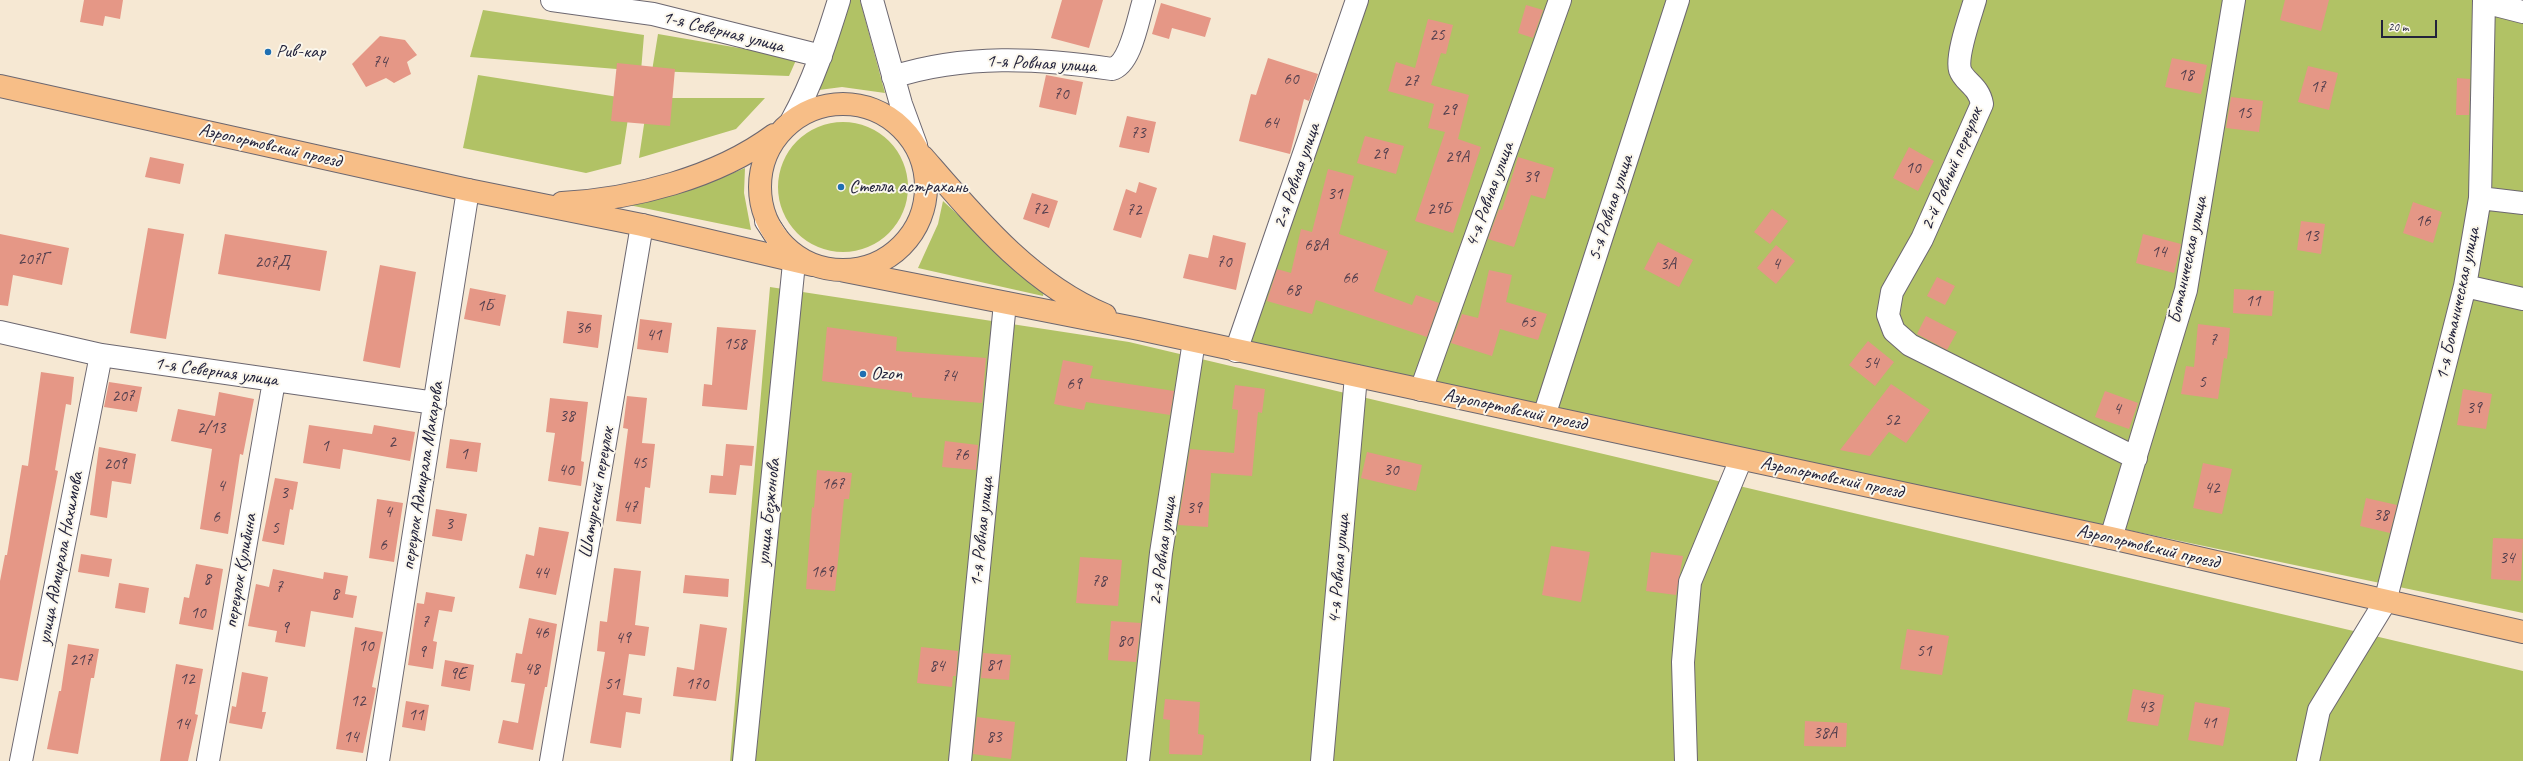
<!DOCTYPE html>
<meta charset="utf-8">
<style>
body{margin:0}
#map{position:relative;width:2523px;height:761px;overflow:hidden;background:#f6e8d3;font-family:Caveat,sans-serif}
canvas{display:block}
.scale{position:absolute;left:2381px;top:20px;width:56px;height:18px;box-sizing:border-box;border:2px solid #22223b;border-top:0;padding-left:5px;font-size:12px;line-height:14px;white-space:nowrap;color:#22223b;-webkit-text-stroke:3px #fbf7ec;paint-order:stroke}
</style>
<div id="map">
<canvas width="2523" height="761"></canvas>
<div class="scale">20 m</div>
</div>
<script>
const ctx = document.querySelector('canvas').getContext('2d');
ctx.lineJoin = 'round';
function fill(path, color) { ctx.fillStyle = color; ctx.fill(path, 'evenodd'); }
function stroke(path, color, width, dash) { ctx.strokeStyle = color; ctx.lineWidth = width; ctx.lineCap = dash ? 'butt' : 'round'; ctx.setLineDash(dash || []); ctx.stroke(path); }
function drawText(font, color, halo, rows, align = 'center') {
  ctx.font = font + ' Caveat,sans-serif'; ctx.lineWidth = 4; ctx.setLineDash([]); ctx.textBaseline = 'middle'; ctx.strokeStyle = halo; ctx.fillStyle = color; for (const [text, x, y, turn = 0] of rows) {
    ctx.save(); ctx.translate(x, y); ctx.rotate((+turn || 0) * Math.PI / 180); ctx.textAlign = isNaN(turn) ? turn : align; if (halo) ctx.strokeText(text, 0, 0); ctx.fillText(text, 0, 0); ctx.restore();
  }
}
fill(new Path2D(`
 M848,0H860L885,93L842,87L819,90Z
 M1357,0H2523V613L1242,344Z
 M483,10L644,35L641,71L470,57Z
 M658,34L797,58L789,76L652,71Z
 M478,75L631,99L621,164L586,173L463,148Z
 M648,98H765L736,129L639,158Z
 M778 187a65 65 0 1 1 130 0a65 65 0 1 1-130 0Z
 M745,168L744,193L751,230L624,204L699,187Z
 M943,201L1026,277L1044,291L1043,296L918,268L938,224Z
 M770,287L1129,342L2523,671V761H730Z`), '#b1c265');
fill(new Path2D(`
 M84,0H123L120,19L105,16L103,26L80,22Z
 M1062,0H1103L1089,48L1051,38Z
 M2285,0H2329L2321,31L2280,20Z
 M1161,3L1211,18L1205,37L1172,28L1169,39L1152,34Z
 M1526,5L1543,10L1533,38L1518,33Z
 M1428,19L1453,25L1446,54L1441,53L1431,85L1469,95L1458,139L1481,147L1453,233L1415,221L1445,132L1428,128L1434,104L1388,91L1396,62L1415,68Z
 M380,36L405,40L417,55L407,62L411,74L394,83L386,78L366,87L352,64Z
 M1268,58L1318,74L1309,101L1304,99L1290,154L1239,141L1251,94L1256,95Z
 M2172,58L2207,65L2201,94L2165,87Z
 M617,63L675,69L670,126L611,121Z
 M2308,66L2338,73L2329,110L2298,102Z
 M1046,75L1083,82L1076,115L1039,107Z
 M2457,78L2470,79L2469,115H2456Z
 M2231,97L2263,101L2259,132L2226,128Z
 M1127,116L1156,122L1149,153L1119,147Z
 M1365,136L1404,146L1396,174L1357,163Z
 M1909,147L1934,161L1918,191L1893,178Z
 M150,157L184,164L180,184L145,177Z
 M1518,157L1554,168L1545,199L1531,195L1514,247L1488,239L1499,209L1502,210Z
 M1328,169L1354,176L1339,234L1388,251L1374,291L1412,305L1416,295L1439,303L1427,337L1316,300L1312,314L1267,301L1277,269L1291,273L1301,229L1312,232Z
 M1139,182L1157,188L1141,238L1113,230L1126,189L1136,193Z
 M1032,193L1058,201L1049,228L1023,219Z
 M2413,202L2442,212L2433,243L2403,233Z
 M1772,209L1788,221L1770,244L1754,232Z
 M2301,221L2325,224L2321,254L2297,250Z
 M148,228L184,234L166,339L130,333Z
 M0,234L69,248L62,285L13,275L8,306L0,305Z
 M225,234L327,251L320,291L218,274Z
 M2143,234L2181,244L2174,273L2136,263Z
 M1213,235L1246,243L1236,290L1183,278L1189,254L1208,258Z
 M1658,242L1693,260L1679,287L1644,269Z
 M1776,245L1795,261L1776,284L1757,268Z
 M380,265L416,272L400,368L363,361Z
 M1489,270L1512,275L1506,302L1547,314L1538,340L1500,329L1492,356L1451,343L1462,314L1478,318Z
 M1937,277L1955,286L1945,305L1927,296Z
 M470,288L506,295L500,326L464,319Z
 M2234,289L2274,291L2272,316L2233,313Z
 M567,311L602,315L598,348L563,343Z
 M1926,316L1957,332L1947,350L1917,334Z
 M640,319L672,323L668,353L637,349Z
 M2198,324L2230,328L2227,359L2224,358L2218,399L2181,394L2186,366L2194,367Z
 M717,327L756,330L747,410L702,406L704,384L712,385Z
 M827,327L897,337L896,351L986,358L982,403L912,397V393L822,381Z
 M1868,341L1894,362L1875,386L1849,365Z
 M1063,360L1093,366L1090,378L1174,391L1170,415L1086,402L1084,410L1054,404Z
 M41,372L74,377L71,405L66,404L55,470L58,471L18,681L0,678V581L5,555H7L22,465L28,466Z
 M109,382L142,387L137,412L104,407Z
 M1891,384L1930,410L1906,443L1889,432L1870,456L1840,450Z
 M1235,385L1265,389L1262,413L1258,412L1252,476L1211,473L1208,527L1178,525L1190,449L1234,453L1238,410L1232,409Z
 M2463,389L2492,394L2486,429L2457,425Z
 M2105,391L2138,403L2129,429L2095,417Z
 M219,392L254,399L243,455L240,454L228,534L200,529L212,449L171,441L178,409L215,416Z
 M627,396L647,398L642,443L655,444L650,488L645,487L641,524L616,521L628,429L623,428Z
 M550,398L588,402L581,461L584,462L581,486L548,481L555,433L546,432Z
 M309,425L372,434L374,425L415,432L410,461L343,449L340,469L303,463Z
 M450,439L481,443L477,472L446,468Z
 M945,441L978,445L976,470L942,467Z
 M726,444L754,446L752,466L740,465L736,495L709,493L711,475L723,476Z
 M99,447L136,454L131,484L112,481L107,518L90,515Z
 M1367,452L1422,465L1416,491L1361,478Z
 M2203,463L2232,469L2222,514L2193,508Z
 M817,470L852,473L849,499H844L835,591L806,589L812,507L814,508Z
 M275,478L298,482L293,510L290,509L284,545L262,541Z
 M2366,498L2397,505L2390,533L2360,526Z
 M377,499L403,503L394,562L369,558Z
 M436,509L467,514L462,541L432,536Z
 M539,527L569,532L556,595L519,588L526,554L534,556Z
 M2493,538L2523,539L2521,581L2491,579Z
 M1551,546L1590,552L1581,602L1542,595Z
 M1651,552L1683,556L1676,595L1646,591Z
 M81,554L112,559L109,577L78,572Z
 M1080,557L1122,560L1118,606L1076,603Z
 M196,564L223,569L213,630L179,624L184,597L189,598Z
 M614,568L641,571L635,625L649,627L645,656L629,654L623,695L642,698L640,714L626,712L621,748L590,743L605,652L597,651L600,621L607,622Z
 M273,569L323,579L324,572L348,576L345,594L357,596L353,618L311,611L305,647L275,642L277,631L248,626L256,584L269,587Z
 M685,575L729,579L728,597L683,593Z
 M119,583L149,588L145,613L115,608Z
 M426,592L455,597L452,612L439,610L433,641L437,642L433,669L408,665L417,603L424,604Z
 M529,618L557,624L547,687H545L533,750L498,743L503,720L518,723L525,684L511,682L516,653L522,654Z
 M1111,621L1141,623L1136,662L1108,660Z
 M700,624L727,628L716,701L673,696L677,667L694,670Z
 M355,627L383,632L372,687L376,688L363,753L336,749Z
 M1907,629L1949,636L1942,675L1900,669Z
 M68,644L99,649L94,678H91L78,754L47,749L59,691H61Z
 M921,647L958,651L956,676H953L952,687L917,683Z
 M983,653L1011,655L1009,680L981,678Z
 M445,660L474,665L470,691L441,686Z
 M176,664L203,669L195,714L198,715L188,761H160Z
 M242,672L268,677L262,712H266L262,729L229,723L232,706L236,707Z
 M2133,689L2164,695L2158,726L2127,721Z
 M1165,699L1200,702L1198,734L1204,735L1202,755L1169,754L1170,720L1163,719Z
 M406,701L429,705L425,731L402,727Z
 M2195,702L2230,708L2223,746L2188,740Z
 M977,717L1015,722L1011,759L973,754Z
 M1805,721L1847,723L1846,747L1804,746Z`), '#e59786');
const minor = new Path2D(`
 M552,0L653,14L821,56
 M872,0L901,104L916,145
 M1975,0C1970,17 1956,55 1960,70C1964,82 1979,86 1982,104L1922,239L1892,292L1888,315L1894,331L1910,345L2136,458
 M2484,2L2523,12
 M893,77C964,54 1039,58 1112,69C1131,64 1138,18 1144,0
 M792,120C813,82 826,42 839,0
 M2480,198L2523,203
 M2465,286L2523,299
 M0,332L101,355L435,403
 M1236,351L1357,0
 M1421,390L1560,0
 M1544,416L1678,0
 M2111,538L2186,290L2234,0
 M21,761L101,355
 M208,761L274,381
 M378,761L468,190
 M551,761L642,225
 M744,761L794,263L766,221
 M960,761L1005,303
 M1138,761L1161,553L1194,341
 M1322,761L1356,376
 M1686,761L1683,662L1690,582L1741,459
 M2308,761L2319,710L2385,602L2465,286L2480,198L2484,0`);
const major = new Path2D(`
 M0,86L468,190L642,225L813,265
 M760 187a83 83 0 1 1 166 0a83 83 0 1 1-166 0Z
 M923,157C975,217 1030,284 1105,315
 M562,203C633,199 716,178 774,135
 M845,271L1139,329L2111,538L2523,632`);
stroke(minor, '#6c6770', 24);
stroke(major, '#6c6770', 24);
stroke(minor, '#fff', 22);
stroke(major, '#f7be87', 22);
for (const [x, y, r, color] of [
 [268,52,4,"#1f6fb2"],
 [841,187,4,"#1f6fb2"],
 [863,374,4,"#1f6fb2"]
]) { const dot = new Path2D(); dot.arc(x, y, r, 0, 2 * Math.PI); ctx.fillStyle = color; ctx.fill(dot); stroke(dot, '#fbf7ec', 1.5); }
drawText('17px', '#533f4e', null, [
 ["25",1437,36],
 ["74",380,63],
 ["18",2186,76],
 ["60",1291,80],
 ["27",1411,82],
 ["17",2318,88],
 ["70",1061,95],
 ["29",1449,111],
 ["15",2244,114],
 ["64",1271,124],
 ["73",1138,134],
 ["29",1380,155],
 ["29А",1457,158],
 ["10",1913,169],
 ["39",1531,178],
 ["31",1335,195],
 ["72",1040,210],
 ["29Б",1439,210],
 ["72",1134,211],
 ["16",2423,222],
 ["13",2311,237],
 ["68А",1316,246],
 ["14",2159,253],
 ["207Г",33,260],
 ["207Д",272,263],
 ["70",1224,263],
 ["3А",1668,265],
 ["4",1776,265],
 ["66",1350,279],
 ["68",1293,291],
 ["11",2253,302],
 ["1Б",485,307],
 ["65",1528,323],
 ["36",583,329],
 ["41",654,336],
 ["7",2213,341],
 ["158",735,345],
 ["54",1871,364],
 ["74",949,377],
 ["5",2202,383],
 ["69",1074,385],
 ["207",123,397],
 ["39",2474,409],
 ["4",2117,410],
 ["38",567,417],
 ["52",1892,421],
 ["2/13",211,429],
 ["2",392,443],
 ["1",325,447],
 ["1",464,455],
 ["76",961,456],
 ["45",639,464],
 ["209",115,465],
 ["40",566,471],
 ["30",1391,471],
 ["167",833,485],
 ["4",221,487],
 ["42",2212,489],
 ["3",284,494],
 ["47",630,508],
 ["39",1194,509],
 ["4",388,513],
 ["38",2381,516],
 ["6",216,518],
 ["3",449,525],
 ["5",275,529],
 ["6",383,546],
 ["34",2507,559],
 ["169",822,573],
 ["44",541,574],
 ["8",207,580],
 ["78",1099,582],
 ["7",279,588],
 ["8",335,595],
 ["10",198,614],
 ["7",425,623],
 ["9",285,629],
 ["46",541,634],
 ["49",623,639],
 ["80",1125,642],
 ["10",366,647],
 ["51",1924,652],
 ["9",422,653],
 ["217",81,661],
 ["81",994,666],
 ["84",937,667],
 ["48",532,670],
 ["9Е",458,675],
 ["12",187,680],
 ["51",612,685],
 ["170",697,685],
 ["12",358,702],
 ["43",2146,708],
 ["11",416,716],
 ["41",2209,724],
 ["14",182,725],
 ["38А",1825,734],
 ["14",351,738],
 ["83",994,738]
]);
drawText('19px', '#22223b', '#fbf7ec', [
 ["1-я Северная улица",723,32,14],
 ["1-я Ровная улица",1041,64,3],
 ["Аэропортовский проезд",270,146,13],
 ["2-й Ровный переулок",1952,169,-67],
 ["2-я Ровная улица",1297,176,-71],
 ["4-я Ровная улица",1490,195,-70],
 ["5-я Ровная улица",1611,208,-72],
 ["Ботаническая улица",2188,260,-78],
 ["1-я Ботаническая улица",2458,304,-78],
 ["1-я Северная улица",216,372,8],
 ["Аэропортовский проезд",1515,410,12],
 ["переулок Адмирала Макарова",423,476,-81],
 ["Аэропортовский проезд",1832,478,12],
 ["Шатурский переулок",597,493,-80],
 ["улица Безжонова",769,512,-84],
 ["1-я Ровная улица",982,532,-84],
 ["Аэропортовский проезд",2148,547,13],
 ["2-я Ровная улица",1163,551,-82],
 ["улица Адмирала Нахимова",61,558,-79],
 ["4-я Ровная улица",1339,569,-85],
 ["переулок Кулибина",241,571,-80]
]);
drawText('19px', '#22223b', '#fbf7ec', [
 ["Рив-кар",276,52],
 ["Стелла астрахань",849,187],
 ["Ozon",871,374]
], 'left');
</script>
